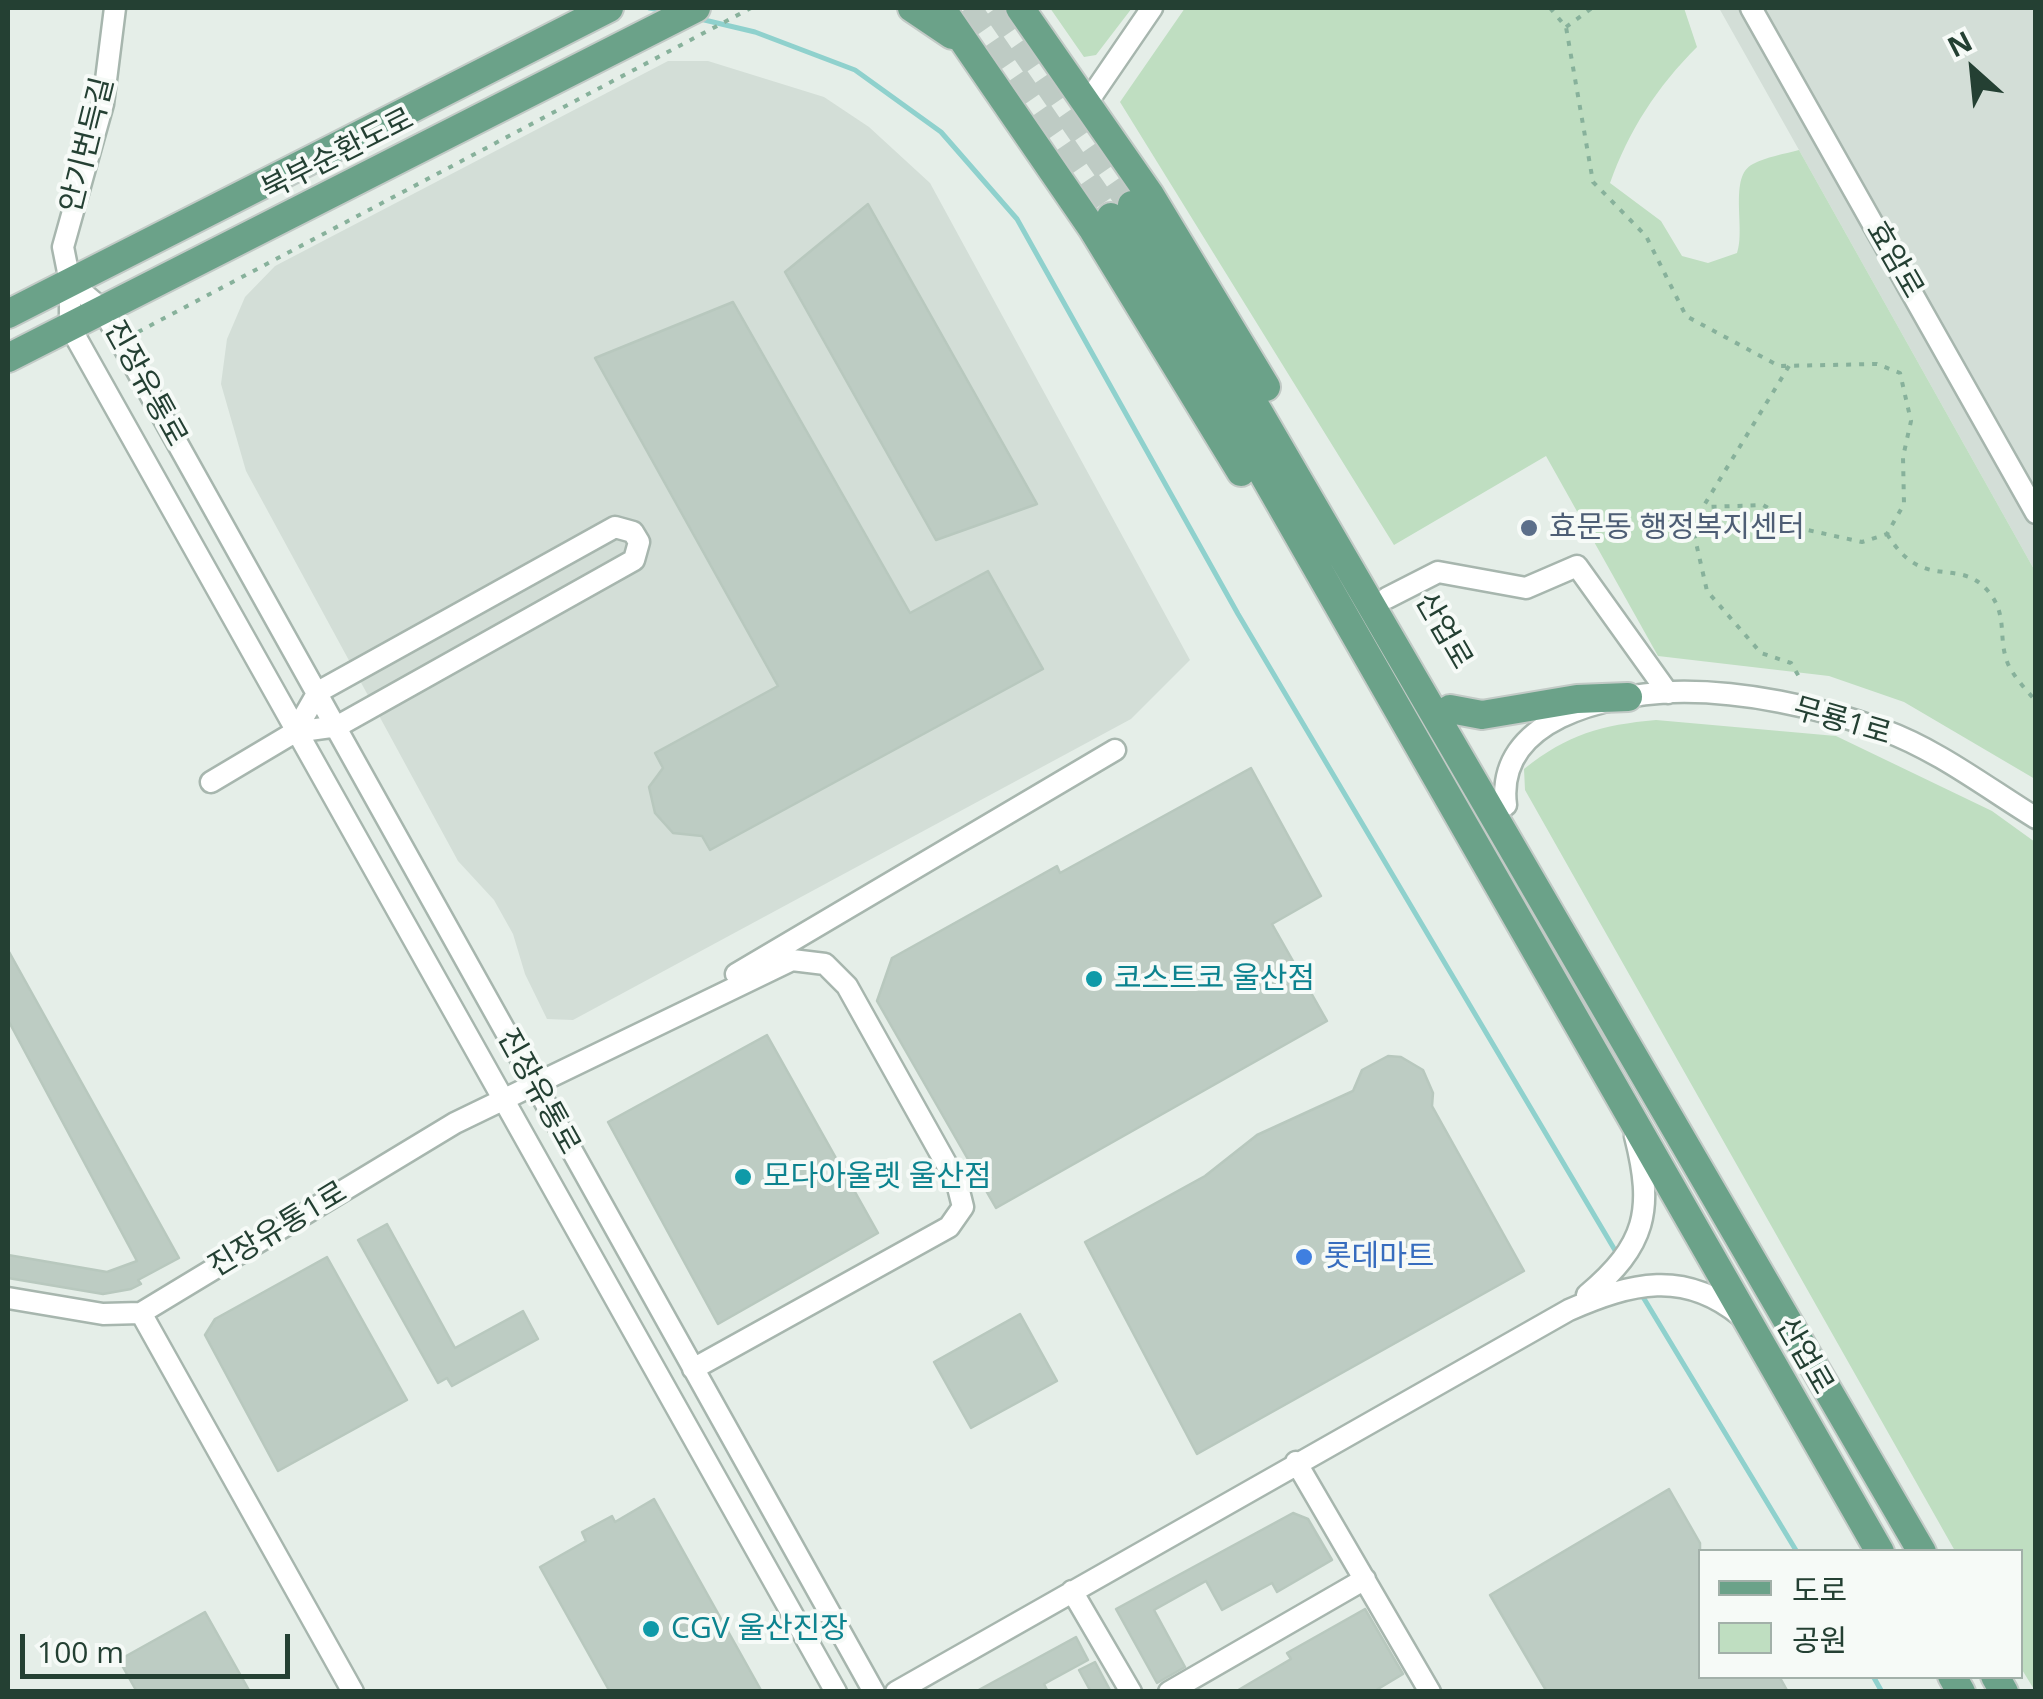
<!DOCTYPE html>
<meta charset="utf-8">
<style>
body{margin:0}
#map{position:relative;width:2043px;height:1699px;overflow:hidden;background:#e5eee8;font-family:"Open Sans","Noto Sans KR",sans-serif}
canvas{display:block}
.frame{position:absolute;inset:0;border:10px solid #244033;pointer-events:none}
.legend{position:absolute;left:1698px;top:1549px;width:325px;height:130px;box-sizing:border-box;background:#f6faf7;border:2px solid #a2b0a9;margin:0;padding:12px 18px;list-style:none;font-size:30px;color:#244033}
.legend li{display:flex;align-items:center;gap:20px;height:50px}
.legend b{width:50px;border:2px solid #a2b0a9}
.north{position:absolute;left:1923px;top:20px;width:100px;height:100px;-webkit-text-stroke:8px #f6faf7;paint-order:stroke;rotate:333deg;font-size:28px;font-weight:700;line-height:40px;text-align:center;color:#244033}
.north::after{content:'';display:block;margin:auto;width:35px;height:45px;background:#244033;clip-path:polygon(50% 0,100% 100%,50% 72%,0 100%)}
.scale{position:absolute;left:20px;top:1634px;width:270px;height:45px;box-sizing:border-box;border:5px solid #244033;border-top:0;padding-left:12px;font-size:30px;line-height:35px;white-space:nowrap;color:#244033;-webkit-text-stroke:8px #f6faf7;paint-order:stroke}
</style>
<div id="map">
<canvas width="2043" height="1699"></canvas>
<div class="frame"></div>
<ul class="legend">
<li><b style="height:12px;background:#6ba289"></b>도로</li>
<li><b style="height:28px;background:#bfdec1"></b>공원</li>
</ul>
<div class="north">N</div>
<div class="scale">100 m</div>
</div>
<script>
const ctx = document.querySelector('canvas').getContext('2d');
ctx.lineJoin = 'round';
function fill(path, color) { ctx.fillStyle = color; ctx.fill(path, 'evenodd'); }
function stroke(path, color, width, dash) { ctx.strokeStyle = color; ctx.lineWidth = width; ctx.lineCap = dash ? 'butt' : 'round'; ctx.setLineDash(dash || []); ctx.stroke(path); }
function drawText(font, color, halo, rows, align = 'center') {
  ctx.font = font + ' "Open Sans","Noto Sans KR",sans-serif'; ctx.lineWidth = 8; ctx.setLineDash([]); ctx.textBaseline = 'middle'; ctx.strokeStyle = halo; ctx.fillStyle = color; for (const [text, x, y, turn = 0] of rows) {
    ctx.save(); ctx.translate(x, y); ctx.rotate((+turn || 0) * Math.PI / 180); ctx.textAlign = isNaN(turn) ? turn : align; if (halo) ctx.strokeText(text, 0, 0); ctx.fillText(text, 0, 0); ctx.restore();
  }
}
fill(new Path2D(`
 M1719,8H2035V571L1799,150Z
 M668,61H708L824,97L869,127L930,183L1190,660L1131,719L573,1020L547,1019L525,974L513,934L494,900L458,861L246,471L221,384L227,339L245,297L275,266Z`), '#d3ded7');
fill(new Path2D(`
 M1050,8H1132L1096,55L1084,57Z
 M1185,8H1684L1697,47C1657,87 1629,130 1610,183L1661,221L1682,256L1708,263L1737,253C1746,229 1728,176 1753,164C1766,157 1784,154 1799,150L2035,571V779L1904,702L1829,676L1658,656L1546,456L1394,545L1120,102Z
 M1656,720L1836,736L1992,811L2035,842V1691L2021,1668L2020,1552L1955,1551L1525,790L1524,769C1568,734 1601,725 1656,720Z`), '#bfdec1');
stroke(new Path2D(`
 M649,8L666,11
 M696,18L755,32L855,70L941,132L1017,219L1238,614L1619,1257
 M1640,1292L1797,1552
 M1873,1676L1882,1692`), '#8fd1cd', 5);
const building = new Path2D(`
 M868,204L1037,504L936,540L785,272Z
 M733,302L910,613L988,571L1043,669L710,850L702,836L673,833L655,813L649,787L663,768L655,753L778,686L595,358Z
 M1251,768L1321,896L1272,924L1327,1021L996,1208L877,1001L892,958L1057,866L1060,873Z
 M8,950L179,1258L138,1280L141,1284L131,1289L103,1294L8,1278V1255L107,1272L137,1261L8,1020Z
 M767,1035L878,1233L718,1324L608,1122Z
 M1388,1056L1401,1057L1423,1070L1433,1093L1432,1106L1524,1271L1197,1454L1085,1242L1205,1176L1257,1135L1353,1091L1362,1070Z
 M387,1224L455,1348L523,1311L538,1339L452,1386L447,1378L438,1383L358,1240Z
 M327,1257L407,1400L278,1471L205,1335L215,1319Z
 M1020,1314L1057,1381L971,1428L934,1362Z
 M1669,1489L1700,1543V1676H1779L1788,1692H1547L1490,1595Z
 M654,1499L762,1692H610L540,1567L586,1541L582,1532L612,1516L615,1522Z
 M1293,1513L1308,1519L1332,1560L1277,1592L1272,1583L1222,1610L1206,1581L1154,1610L1185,1667L1157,1683L1116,1609Z
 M1365,1609L1403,1674L1373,1692H1235L1291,1659L1287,1653Z
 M205,1612L250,1692H137L119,1660Z
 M1076,1637L1088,1660L1044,1684L1048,1692H975Z
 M1095,1662L1111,1692H1091L1079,1670Z`);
fill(building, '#bdccc3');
stroke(building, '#b8c8be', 2.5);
stroke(new Path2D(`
 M967,8L1111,217
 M996,8L1132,205`), '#becbc4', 28, [28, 14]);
const minor = new Path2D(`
 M115,8L103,104L63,247L70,282V327L836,1692
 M1751,8L2036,513
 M1087,103L1152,8
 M70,282L103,310L874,1692
 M615,527L633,532L639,542L634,560L338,726L295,732L318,692Z
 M1387,598L1438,572L1526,588L1577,566L1668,693
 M211,782L295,732
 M1506,805C1495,719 1606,695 1673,692C1740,690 1820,707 1883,730C1938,750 1987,788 2036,818
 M736,974L1115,750
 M1587,1295C1646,1245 1654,1211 1635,1136
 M8,1298L103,1314L141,1313L455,1123L792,960L825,964L847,986L957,1183L963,1207L949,1227L693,1369
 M141,1313L353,1692
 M1296,1462L1430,1692
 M1072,1591L1131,1692
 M896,1692L1569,1310C1631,1283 1684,1269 1741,1316
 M1169,1692L1365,1579`);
const major = new Path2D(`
 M912,8L952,35
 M941,8L1092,228L1241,472
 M1020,8L1150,195L1266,387
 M1132,205L1233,368L1922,1552
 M1111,217L1210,381L1880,1552
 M8,314L609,8
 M8,358L696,8
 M1450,709L1482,715L1577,699L1628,697
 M1952,1676L1961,1692
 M1995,1676L2004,1692`);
stroke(minor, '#a7b6ae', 25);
stroke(major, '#c2cac6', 32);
stroke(new Path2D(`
 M1550,8L1566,27L1593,182L1646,236L1686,316L1779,366L1877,364L1900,373L1911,421L1903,457L1904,504L1887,534L1862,542L1803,529L1763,505L1706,507
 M1566,27L1592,8
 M138,332L751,8
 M1789,366L1692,525L1707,591L1761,653L1791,663L1801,680
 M1887,534C1924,594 1957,555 1988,591C2009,616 1997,637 2008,664C2014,677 2026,690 2036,701`), '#87b19b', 4, [5, 8]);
stroke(minor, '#fff', 20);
stroke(major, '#6ba289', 28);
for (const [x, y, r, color] of [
 [1529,528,10,"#5c6f8a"],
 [1094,979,10,"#0f9aa8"],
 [743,1177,10,"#0f9aa8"],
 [1304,1257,10,"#3f7fe0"],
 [651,1629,10,"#0f9aa8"]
]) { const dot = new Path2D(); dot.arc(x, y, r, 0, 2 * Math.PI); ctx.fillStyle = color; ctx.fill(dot); stroke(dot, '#f6faf7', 4); }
drawText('30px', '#244033', '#f6faf7', [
 ["안기번득길",88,145,-76],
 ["북부순환도로",338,155,-27],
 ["효암로",1894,260,60],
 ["진장유통로",145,384,61],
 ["산업로",1443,631,60],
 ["무룡1로",1842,722,16],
 ["진장유통로",538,1092,61],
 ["진장유통1로",278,1230,-31],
 ["산업로",1804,1356,60]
]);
drawText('30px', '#4e5e75', '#f6faf7', [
 ["효문동 행정복지센터",1549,528]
], 'left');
drawText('30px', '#0d838f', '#f6faf7', [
 ["코스트코 울산점",1114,979],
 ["모다아울렛 울산점",763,1177],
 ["CGV 울산진장",671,1629]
], 'left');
drawText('30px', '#366cbe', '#f6faf7', [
 ["롯데마트",1324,1257]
], 'left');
</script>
